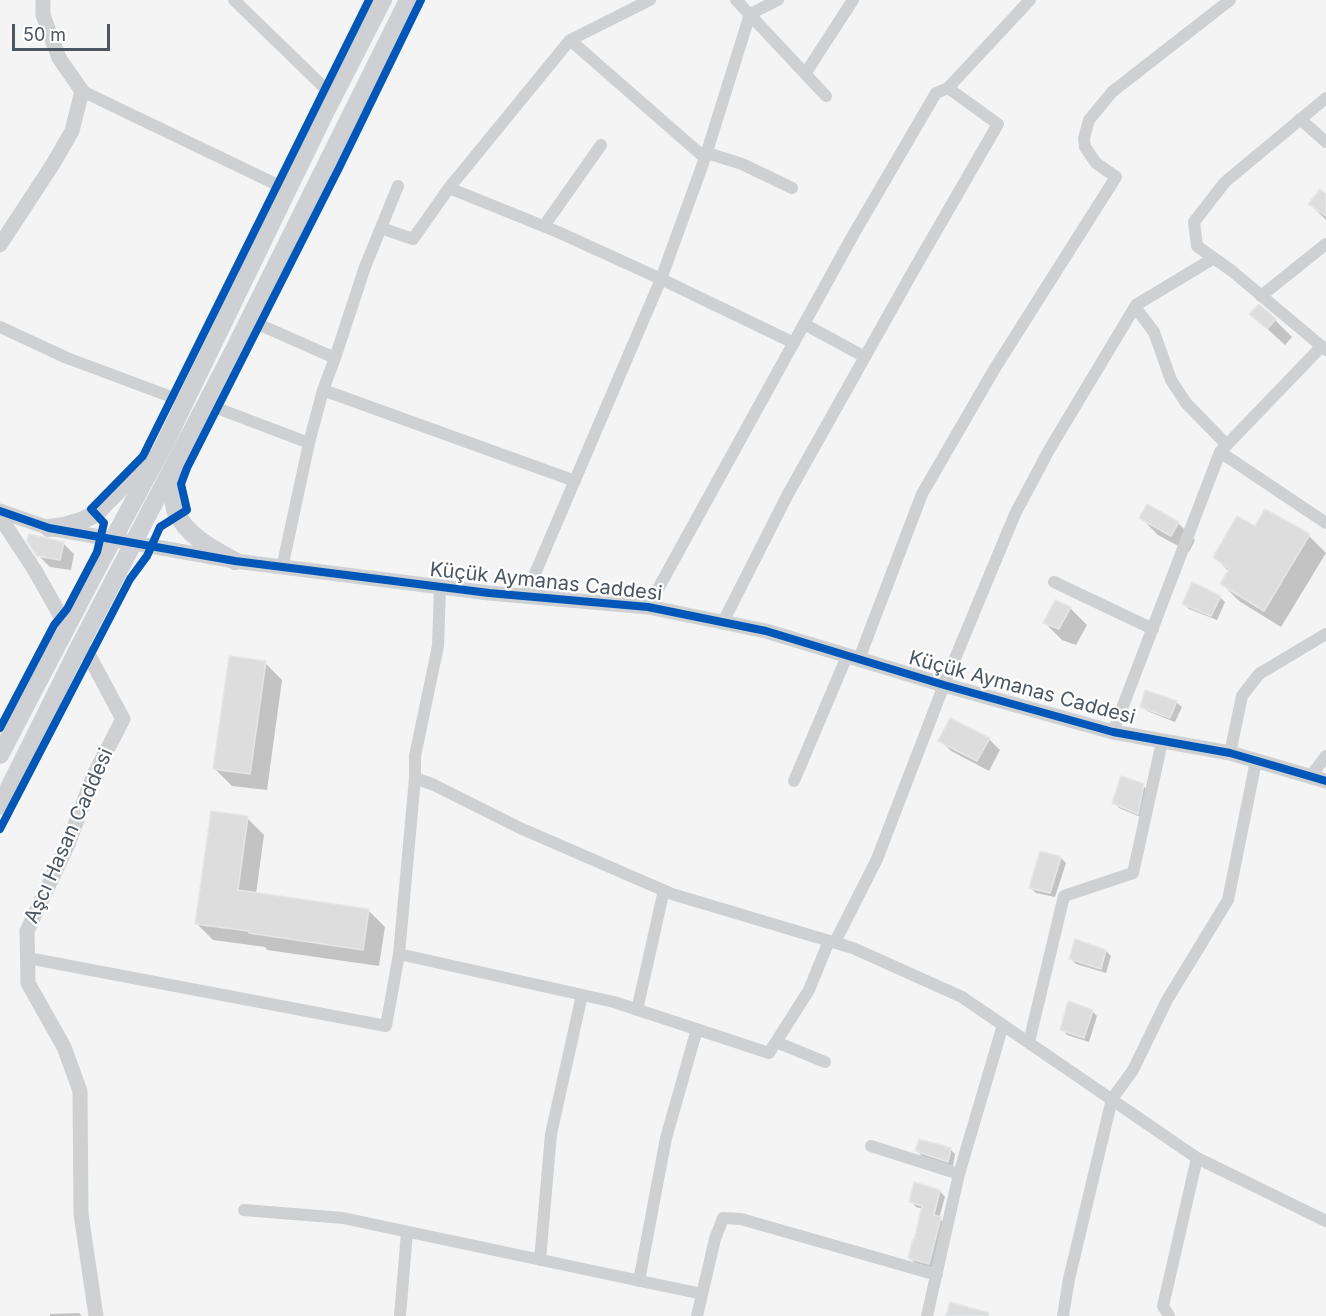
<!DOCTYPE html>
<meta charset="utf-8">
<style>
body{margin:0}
#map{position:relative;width:1326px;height:1316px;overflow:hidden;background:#f4f4f4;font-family:Inter,sans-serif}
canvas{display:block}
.scale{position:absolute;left:12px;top:24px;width:98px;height:27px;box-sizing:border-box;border:3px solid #4a5661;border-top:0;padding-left:8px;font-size:18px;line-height:21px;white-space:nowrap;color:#4a5661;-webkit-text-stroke:4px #fff;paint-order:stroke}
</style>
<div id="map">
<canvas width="1326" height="1316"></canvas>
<div class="scale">50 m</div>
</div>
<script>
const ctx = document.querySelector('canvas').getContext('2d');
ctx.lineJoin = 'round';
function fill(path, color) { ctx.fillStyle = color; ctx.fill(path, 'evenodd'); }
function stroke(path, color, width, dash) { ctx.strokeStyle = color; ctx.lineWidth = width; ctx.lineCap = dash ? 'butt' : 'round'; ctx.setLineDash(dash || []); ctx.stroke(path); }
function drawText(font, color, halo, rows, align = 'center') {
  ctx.font = font + ' Inter,sans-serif'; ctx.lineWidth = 4.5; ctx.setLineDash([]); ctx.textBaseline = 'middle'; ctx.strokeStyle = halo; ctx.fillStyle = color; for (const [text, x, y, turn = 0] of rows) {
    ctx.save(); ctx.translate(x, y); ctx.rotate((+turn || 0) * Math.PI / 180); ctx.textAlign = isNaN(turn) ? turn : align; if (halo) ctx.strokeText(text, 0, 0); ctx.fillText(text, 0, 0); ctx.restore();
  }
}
fill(new Path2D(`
 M1326,195V220L1310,204Z
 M1251,314L1275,320L1292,337L1285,345Z
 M1141,518L1178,523L1195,540L1189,552L1158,535Z
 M1256,528L1309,536L1326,553L1281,627L1239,601L1222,584L1229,572L1215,557Z
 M63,543L74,554L71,570L50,567L38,555Z
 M1220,597L1225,602L1217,620L1189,609L1184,604Z
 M1070,608L1087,625L1076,645L1062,640L1045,623Z
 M265,663L282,680L267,790L232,786L215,769Z
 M1176,702L1182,707L1175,722L1147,711L1142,706Z
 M989,739L1000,750L989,771L951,751L940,740Z
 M1143,786L1149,791L1143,818L1119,808L1114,802Z
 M247,818L264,835L256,894L368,910L385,927L379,966L267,950L265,947L213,940L196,923Z
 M1061,858L1066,863L1055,897L1036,893L1031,888Z
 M1106,951L1111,956L1106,973L1076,964L1071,959Z
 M1092,1011L1097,1016L1089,1042L1067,1035L1062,1029Z
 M950,1149L955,1154L953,1166L922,1156L917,1151Z
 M940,1191L945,1197L939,1218L945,1224L934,1268L915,1263L910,1258L923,1209L916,1207L911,1201Z
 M79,1313L82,1316H50V1314Z`), '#0003');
const building = new Path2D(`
 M1320,189L1326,194V216L1308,204Z
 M1259,304L1276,319L1267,329L1249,314Z
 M1147,504L1179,522L1171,536L1139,518Z
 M1265,509L1310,534L1264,611L1220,584L1229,569L1213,557L1237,516L1255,526Z
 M29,534L64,542L60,560L37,556L27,541Z
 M1192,582L1221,596L1211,616L1182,604Z
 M1055,600L1071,607L1059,629L1043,623Z
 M229,656L266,661L250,774L213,769Z
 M1145,690L1177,701L1170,718L1140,707Z
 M950,718L990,738L977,761L938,741Z
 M1121,776L1144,784L1138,814L1112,803Z
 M211,811L248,816L238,890L369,909L363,950L249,933V931L195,924Z
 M1040,851L1061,857L1050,893L1029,888Z
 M1075,939L1106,950L1101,969L1069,959Z
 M1068,1001L1093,1010L1084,1038L1060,1030Z
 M919,1139L951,1148L948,1162L915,1151Z
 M914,1182L940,1190L934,1215L941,1217L929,1264L908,1258L913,1239L914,1240L922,1206L909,1202Z
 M950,1302L989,1313L988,1316H946Z`);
fill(building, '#ddddde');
stroke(building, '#e5e6e7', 1.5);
stroke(new Path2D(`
 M234,0L334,97
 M736,0L826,96
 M570,40L705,158
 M805,74L853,0
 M82,91L288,190
 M1326,98L1225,182L1194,222L1197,246L1232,271L1326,350
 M1300,119L1326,142
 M707,153L742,164L792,188
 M449,188L570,40L650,0
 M544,226L601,145
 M381,228L413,239L449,188L558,232L661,279L794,343
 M1261,296L1326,244
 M1135,307L1154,332L1171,380L1186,403L1227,445
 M249,320L335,358
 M804,324L865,357
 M0,327L67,358L185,402
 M323,390L575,481
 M206,404L309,443
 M1220,452L1326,523
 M282,568L309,443L323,390L335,358L365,267L398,186
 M1054,582L1153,629
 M525,597L661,279L705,158L750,14L778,0
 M648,607L852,237L936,93L948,88L1030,0
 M723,622L788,494L912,273L998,124L948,88
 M859,659L922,494L995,368L1116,177L1096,163L1085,147L1084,138L1089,120L1112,92L1230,0
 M1113,732L1220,452L1322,346
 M1230,753L1242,696L1259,674L1326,634
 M1310,777L1326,756
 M415,778L434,785L520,828L672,894L853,948L962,997L1197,1158L1326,1221
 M794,781L847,656
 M835,942L877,859L944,685L1015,514L1049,450L1136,305L1214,258
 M399,954L614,1002L769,1053L809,990L829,941
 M28,958L386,1026L399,954L415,778V756L438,646L440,588
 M637,1010L664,890
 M776,1042L825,1062
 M1029,1042L1064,896L1133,873L1162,742
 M871,1146L959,1174
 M244,1210L343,1218L702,1294
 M540,1260L551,1134L582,995
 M639,1281L666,1138L697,1029
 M400,1316L407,1232
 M697,1316L715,1239L723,1218L741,1219L937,1275
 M927,1316L959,1174L1003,1025
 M1063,1316L1069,1279L1112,1099L1133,1070L1167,1000L1228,900L1256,761
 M1169,1316L1163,1306L1197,1158`), '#ced0d2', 12);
stroke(new Path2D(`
 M0,245L53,164L72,131L82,91L59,58L43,15V0
 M0,511L49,528L235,561L489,593L648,607L766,631L944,685L1113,732L1230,753L1326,781
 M0,517L34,569L67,627
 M79,647L87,652L123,719L93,777L68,844L27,931L28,983L64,1047L80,1091L81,1214L96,1316`), '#ced0d2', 15);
stroke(new Path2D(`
 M175,469C173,482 171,500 176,512C187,536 213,549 235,561
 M49,528L64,526L81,521L95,514L149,459
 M0,755L97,569L165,443L324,115L383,0
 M0,806L79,647L234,350L408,0`), '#ced0d4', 18);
stroke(new Path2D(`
 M0,511L49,528L235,561L489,593L648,607L766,631L944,685L1113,732L1230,753L1326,781
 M0,728L54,625L67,609L97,552L104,523L91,509L143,456L369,0
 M0,829L130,579L147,556L160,527L187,510L181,484L187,468L339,168L421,0`), '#0057b8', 8);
drawText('20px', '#4a5661', '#fff', [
 ["Küçük Aymanas Caddesi",546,582,6],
 ["Küçük Aymanas Caddesi",1022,688,15],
 ["Aşcı Hasan Caddesi",69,836,-66]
]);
</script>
